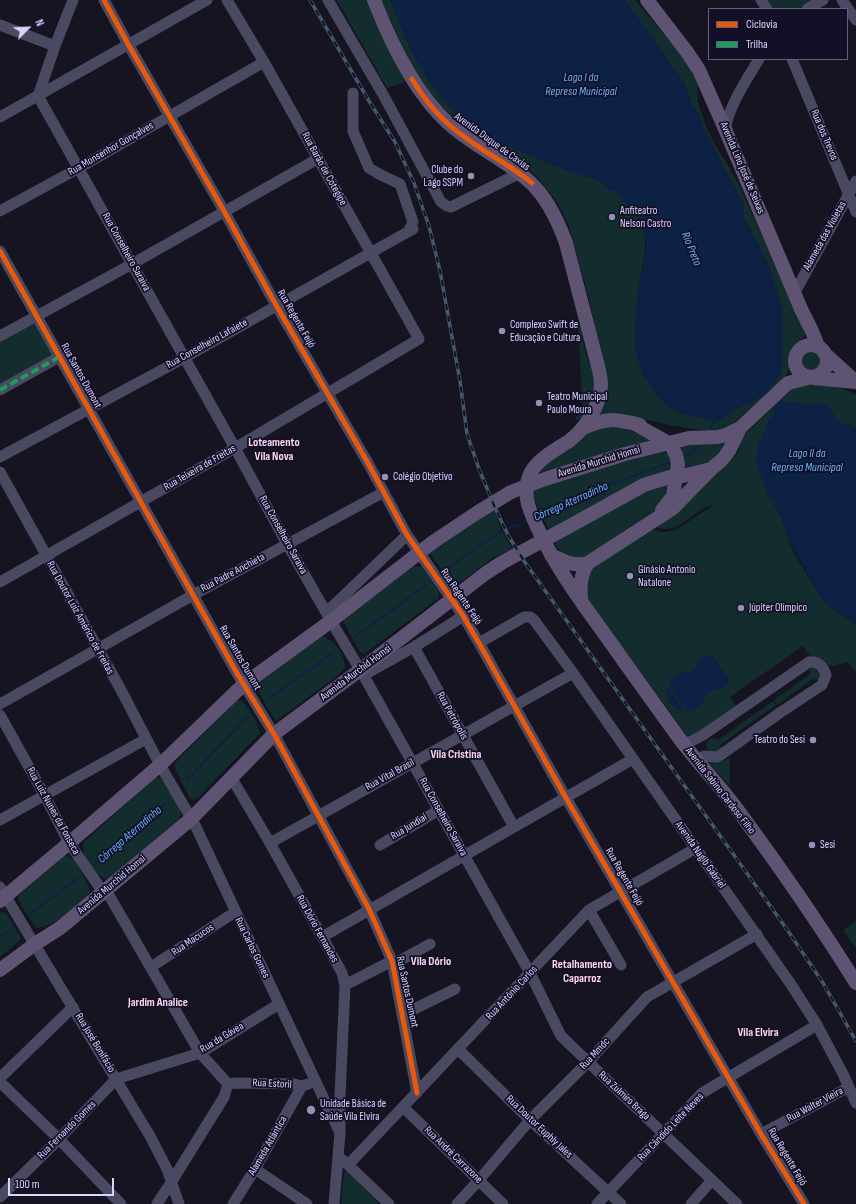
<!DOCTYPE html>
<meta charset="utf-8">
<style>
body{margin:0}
#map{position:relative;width:856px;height:1204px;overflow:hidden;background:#161421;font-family:"Sofia Sans Condensed",sans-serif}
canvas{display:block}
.legend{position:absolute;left:708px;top:8px;width:140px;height:52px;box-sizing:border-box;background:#130f26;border:1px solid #625e7d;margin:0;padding:5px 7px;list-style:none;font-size:12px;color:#d9d4ff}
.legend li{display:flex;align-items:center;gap:8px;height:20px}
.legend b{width:20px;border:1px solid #625e7d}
.north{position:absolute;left:8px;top:8px;width:40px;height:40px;-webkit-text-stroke:3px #130f26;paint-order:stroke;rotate:66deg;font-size:11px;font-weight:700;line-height:16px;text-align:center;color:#d9d4ff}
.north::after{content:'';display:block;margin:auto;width:14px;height:18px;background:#d9d4ff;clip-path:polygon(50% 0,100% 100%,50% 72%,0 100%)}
.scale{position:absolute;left:8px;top:1178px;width:106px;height:18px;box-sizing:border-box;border:2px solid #d9d4ff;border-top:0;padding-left:5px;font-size:12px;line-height:14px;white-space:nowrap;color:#d9d4ff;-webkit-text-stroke:3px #130f26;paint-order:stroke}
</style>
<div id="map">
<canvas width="856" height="1204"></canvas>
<ul class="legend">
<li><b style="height:5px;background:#e8590c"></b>Ciclovia</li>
<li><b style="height:5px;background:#1a9f57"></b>Trilha</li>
</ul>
<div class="north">N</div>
<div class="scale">100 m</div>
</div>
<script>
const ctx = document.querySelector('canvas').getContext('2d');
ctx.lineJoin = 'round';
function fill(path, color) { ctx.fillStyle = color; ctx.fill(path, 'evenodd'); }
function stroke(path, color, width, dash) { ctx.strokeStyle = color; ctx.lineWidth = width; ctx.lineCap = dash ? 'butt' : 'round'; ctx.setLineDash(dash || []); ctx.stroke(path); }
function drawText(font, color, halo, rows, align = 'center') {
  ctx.font = font + ' "Sofia Sans Condensed",sans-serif'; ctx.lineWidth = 3.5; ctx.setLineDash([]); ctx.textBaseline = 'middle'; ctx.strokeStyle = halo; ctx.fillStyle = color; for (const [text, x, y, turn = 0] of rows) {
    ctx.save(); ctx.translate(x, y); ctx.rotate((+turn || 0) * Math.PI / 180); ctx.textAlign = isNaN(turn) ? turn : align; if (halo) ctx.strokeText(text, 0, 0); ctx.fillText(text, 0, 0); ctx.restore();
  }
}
fill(new Path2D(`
 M337,0H367L375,21L405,82L387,88Z
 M381,0H390L410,48L429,80L443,99L456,113L467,119L476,129L487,134L495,141L569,171L592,178L604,183L609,190H613L623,198L634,210L645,235V252L638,292L635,346L641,368L646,379L719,421L743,405L753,402L772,385L781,372L783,348V314L770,269L744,217L743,203L723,166L705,131L698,113L691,103L688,92L684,83L625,0H635L678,51L691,69L698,86L697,93L699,107L706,127L718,150L729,167L742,191L806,334L795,347L791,353L789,369L785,378L730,426L723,429L715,431L702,430L670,425L629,416H598L607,387L590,303L569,226L561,209L550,193L537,177L521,162L503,151L486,142L463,126L438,103L422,83L406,55Z
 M764,0H815L797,9H771Z
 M578,321H582C581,334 585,356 591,367C592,369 595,372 596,374C599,385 588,409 584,419L576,420V416L583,415Z
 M34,324L38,326L57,362L0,395V341L30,325Z
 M797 361a13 13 0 1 1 26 0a13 13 0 1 1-26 0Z
 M800,385C821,386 837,383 856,395V428L850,425L840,424L787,403L769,420L768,494L781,516L788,539L794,553L823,601L856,625V672L847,662L834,666L828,665L821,659L815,657L810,656L803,646L730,697L736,706L689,738L589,602C586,592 586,581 591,572C593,566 635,538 644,532L654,530L660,532H666L676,530L712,506L718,508L712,505C692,510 678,538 653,526L672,517L687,503L709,479L727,465L737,454L744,435L792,389Z
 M598,427H625L635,433L651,439V440L549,471H545L540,473L542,467L587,433Z
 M728,438L727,443L714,461L681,473L680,444Z
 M662,450L670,455C671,462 673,467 666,472L632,483L621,492L549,530C542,516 534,504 532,489L618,460L627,461L650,453Z
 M668,485L672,487L655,511L621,533L597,550L583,558L577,559L562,553L556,546L554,540L637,495Z
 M493,508L501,529L513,549L494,557L454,587L429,552Z
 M414,566L423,567L439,592V598L364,654L360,652L344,623V619Z
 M321,635C334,641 345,653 345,668L341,673L276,721L266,706L258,689L259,681Z
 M812,667H815L821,674L819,680L813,679L777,705L774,700L810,674V668Z
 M241,700C249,709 258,721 260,733L198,798L193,800L189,797L175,768V763L236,701Z
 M773,701L776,705L720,745L721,751L709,752C704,746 706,741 712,738L718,740Z
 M730,758V786L708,762H719Z
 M155,778H160L163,781L180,808L181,813L179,819L108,880C98,877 89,865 85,856C83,852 83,848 83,843Z
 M64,856C67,856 70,857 73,859C78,864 88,884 90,891L87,896C72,908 55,927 36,928L19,902L18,896Z
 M0,912L6,913L21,938L16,944L0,957Z
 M856,921V946L855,947L843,930Z
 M347,1171L379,1204H341L344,1172Z`), '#132c2d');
fill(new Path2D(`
 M390,0H625L684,83L688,92L691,103L698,113L705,131L723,166L743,203L744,217L770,269L783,314V348L781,372L772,385L753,402L743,405L718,421C703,418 685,417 672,409C654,398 636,365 635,344C634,323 637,301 640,281C643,266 648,250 645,235C643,228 634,207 628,204C626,203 624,203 622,202V198L613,190H609L604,183L592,178L569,171L495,141L487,134L476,129L467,119L456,113L443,99L429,80L410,48Z
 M787,402L828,405L840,424L850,425L856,428V625L823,601L788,539L781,516L768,494L756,464L758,447L769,420Z
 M708,655H712L729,679C723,692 717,688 708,693C702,703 701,709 688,712L669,684C673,672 682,674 692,671C699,663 696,661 708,655Z
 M668,687L685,711C673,712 664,698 668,687Z`), '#0d2144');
stroke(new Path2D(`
 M710,429L715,419
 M683,457L692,453L701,443
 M538,514L587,493L671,462
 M445,570L494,536L512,526L520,525L529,519
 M356,635C381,620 403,601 426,585
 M269,699L291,682L314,667L334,651
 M187,780L248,716
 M94,865L112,852L165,804
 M31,913L78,878
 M0,937L8,931`), '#0d2144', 2);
stroke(new Path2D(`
 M755,377L791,423`), '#0d2144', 13);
stroke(new Path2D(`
 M104,0L128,44L224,211L276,305L368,463L407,535L462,614L479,643L566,798L761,1134L804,1204
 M328,0L385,98L441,202L447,206L451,207L520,173
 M761,0L767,9
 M842,0L856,20
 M807,9L823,0
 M0,25L55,46
 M792,59L856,212
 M353,93V131L369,168L379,174L400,184L413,222L408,232
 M38,96L235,448L287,544L331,621L365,678L530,973L561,1036L737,1204
 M38,96L55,46L73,0
 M0,117L207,0
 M725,129C730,104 746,81 759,59
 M0,211L79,168L264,62
 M0,251L238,675L274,734L369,909L392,961L417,1093
 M795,292L856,181
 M0,336L132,264L319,158
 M0,390L59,357
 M0,457L184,358L413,229
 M0,472L121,690L160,765L195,825L340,1133
 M0,582L235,448L419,339L264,62L227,0
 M331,621L332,607L407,535
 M479,643L524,617H530L534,620L573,673L790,983L817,1025L843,1074L856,1103
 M414,647L514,827
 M364,675L414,647L457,620L462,614
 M0,704L193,595L384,492
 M0,715L45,796L69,843L103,892L110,897L200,1053L228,1084
 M682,742H690L703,735L809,662C818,661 823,666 826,675L822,685L781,712L722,754L717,757L704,756L701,758L699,764
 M231,777L270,843L335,960L342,973L345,985L340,1096V1133L334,1204
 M0,820L146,739
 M270,843L573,673
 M380,845L439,810
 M0,887L150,1136L167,1169L179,1204
 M589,910L621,965
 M322,937L633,759
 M392,965L430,944
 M151,967L235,912
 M345,985L392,961
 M402,1015L455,989
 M458,1049L530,1120L621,1204
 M0,1078L73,1007
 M0,1082L59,1139L121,1204
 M228,1084L236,1083L294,1084L302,1086L308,1084
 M403,1107L503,1204
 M761,1134L849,1087
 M343,1160L389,1204
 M349,1164L589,910L696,848
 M255,1169L307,1204
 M0,1197L59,1139L116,1079L200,1053L279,1004
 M157,1204L172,1181L224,1097L228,1084
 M233,1204L255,1169L302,1086
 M457,1204L479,1180L530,1120L588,1062L647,997L757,934
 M597,1204L702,1093L817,1025
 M691,1204L712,1180`), '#4a4962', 11);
stroke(new Path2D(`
 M374,0C390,41 414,92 447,122C472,146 506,159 531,183C548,199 558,221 566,243L599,370C600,375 601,380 601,385C601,405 584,430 569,441C557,449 541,457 533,469C526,478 525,493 528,504C531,515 536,525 541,535C557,568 579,599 601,629C628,667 655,705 682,742C699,764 718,784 734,805C777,863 818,922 856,983
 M647,0L687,52L699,70L725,129L801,309L812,331L818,346
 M795 361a16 16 0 1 1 32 0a16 16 0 1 1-32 0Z
 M825,354L856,382
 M813,378L856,382
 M633,423L667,442L672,447L676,455L678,464L673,496L662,510
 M583,428C607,417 615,419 640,425
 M551,555C563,561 573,567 588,563
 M581,600C580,586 580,575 588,563L673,508L710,470
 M0,901L69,843L160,765L243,685L331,621L433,542L478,512L511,492L545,479L625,454L689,438L718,437L726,435L740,428L788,383L808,378
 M0,970L35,944L60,928L191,819L274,734L360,670L486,573L503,562L568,527L644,485L670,477L683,476L711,469L722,460L726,455L730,449L740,428`), '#5e5373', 14);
const rail = new Path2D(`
 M310,0L369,101L395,142L414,183L429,226L440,271L460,381L467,434L479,469L496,510L508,535L524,561L786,928L823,983L856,1041`);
stroke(rail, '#43596b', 3.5);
stroke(rail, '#130f26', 2, [6]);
stroke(new Path2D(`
 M0,390L59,357`), '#1a9f57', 4, [8, 4]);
stroke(new Path2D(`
 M104,0L128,44L224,211L276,305L368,463L407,535L462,614L479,643L566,798L761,1134L804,1204
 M412,79C425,101 444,123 466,138C487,154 511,166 532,183
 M0,251L238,675L274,734L369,909L392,961L417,1093`), '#e8590c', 5);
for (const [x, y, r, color] of [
 [471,176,4,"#9591b1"],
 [612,217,4,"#9591b1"],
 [502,331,4,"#9591b1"],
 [539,403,4,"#9591b1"],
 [385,477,4,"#9591b1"],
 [630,576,4,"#9591b1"],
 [741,608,4,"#9591b1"],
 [813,740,4,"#9591b1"],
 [812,845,4,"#9591b1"],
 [311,1110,5,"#9591b1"]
]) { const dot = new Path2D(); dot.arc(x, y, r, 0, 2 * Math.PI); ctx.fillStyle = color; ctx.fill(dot); stroke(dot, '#130f26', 1.5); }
drawText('11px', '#d9d4ff', '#130f26', [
 ["Rua dos Trevos",824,135,67],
 ["Avenida Duque de Caxias",492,142,36],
 ["Rua Monsenhor Gonçalves",111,149,-30],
 ["Avenida Lino José de Seixas",742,168,67],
 ["Rua Barão de Cotegipe",324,169,61],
 ["Alameda das Violetas",825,236,-61],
 ["Rua Conselheiro Saraiva",126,252,61],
 ["Rua Regente Feijó",296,319,60],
 ["Rua Conselheiro Lafaiete",207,344,-29],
 ["Rua Santos Dumont",81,376,61],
 ["Avenida Murchid Homsi",599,462,-17],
 ["Rua Teixeira de Freitas",200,468,-30],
 ["Rua Conselheiro Saraiva",283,535,61],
 ["Rua Padre Anchieta",233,573,-28],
 ["Rua Regente Feijó",461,597,56],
 ["Rua Doutor Luiz Américo de Freitas",80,618,61],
 ["Rua Santos Dumont",240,658,60],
 ["Avenida Murchid Homsi",356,673,-37],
 ["Rua Petrópolis",452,716,61],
 ["Rua Vital Brasil",390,775,-29],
 ["Avenida Sabino Cardoso Filho",720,791,52],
 ["Rua Luiz Nunes da Fonseca",53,811,61],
 ["Rua Conselheiro Saraiva",443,817,61],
 ["Rua Jundiaí",409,827,-31],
 ["Avenida Nagib Gabriel",700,855,55],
 ["Rua Regente Feijó",624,877,60],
 ["Avenida Murchid Homsi",112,885,-40],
 ["Rua Dório Fernandes",317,929,61],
 ["Rua Macucos",193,940,-34],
 ["Rua Carlos Gomes",252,948,64],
 ["Rua Santos Dumont",407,992,78],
 ["Rua Antônio Carlos",512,993,-47],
 ["Rua da Gávea",222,1038,-31],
 ["Rua José Bonifácio",95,1043,59],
 ["Rua Mmdc",595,1054,-47],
 ["Rua Estoril",272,1084,3],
 ["Rua Zulmiro Braga",624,1096,43],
 ["Rua Walter Vieira",815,1105,-28],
 ["Rua Doutor Euphly Jales",539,1127,43],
 ["Rua Cândido Leite Neves",671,1127,-46],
 ["Rua Fernando Gomes",67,1130,-45],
 ["Alameda Atlântica",268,1146,-60],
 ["Rua André Carrazone",453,1155,44],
 ["Rua Regente Feijó",787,1157,59]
]);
drawText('11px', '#d9d4ff', '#130f26', [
 ["Clube do",463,170,"right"],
 ["Lago SSPM",463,183,"right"],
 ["Anfiteatro",620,211],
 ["Nelson Castro",620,224],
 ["Complexo Swift de",510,325],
 ["Educação e Cultura",510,338],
 ["Teatro Municipal",547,397],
 ["Paulo Moura",547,410],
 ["Colégio Objetivo",393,477],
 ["Ginásio Antonio",638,570],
 ["Natalone",638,583],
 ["Júpiter Olímpico",749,608],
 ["Teatro do Sesi",805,740,"right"],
 ["Sesi",820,845],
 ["Unidade Básica de",320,1104],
 ["Saúde Vila Elvira",320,1117]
], 'left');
drawText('italic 12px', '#62b6ff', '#130f26', [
 ["Lago I da",581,78],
 ["Represa Municipal",581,92],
 ["Rio Preto",691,249,68],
 ["Lago II da",807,454],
 ["Represa Municipal",807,468],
 ["Córrego Aterradinho",571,502,-24],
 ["Córrego Aterradinho",130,835,-41]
]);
drawText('bold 12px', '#ffd6f0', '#130f26', [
 ["Loteamento",274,443],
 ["Vila Nova",274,457],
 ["Vila Cristina",456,755],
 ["Vila Dório",431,962],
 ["Retalhamento",582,965],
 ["Caparroz",582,979],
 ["Jardim Analice",158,1003],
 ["Vila Elvira",758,1033]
]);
</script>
